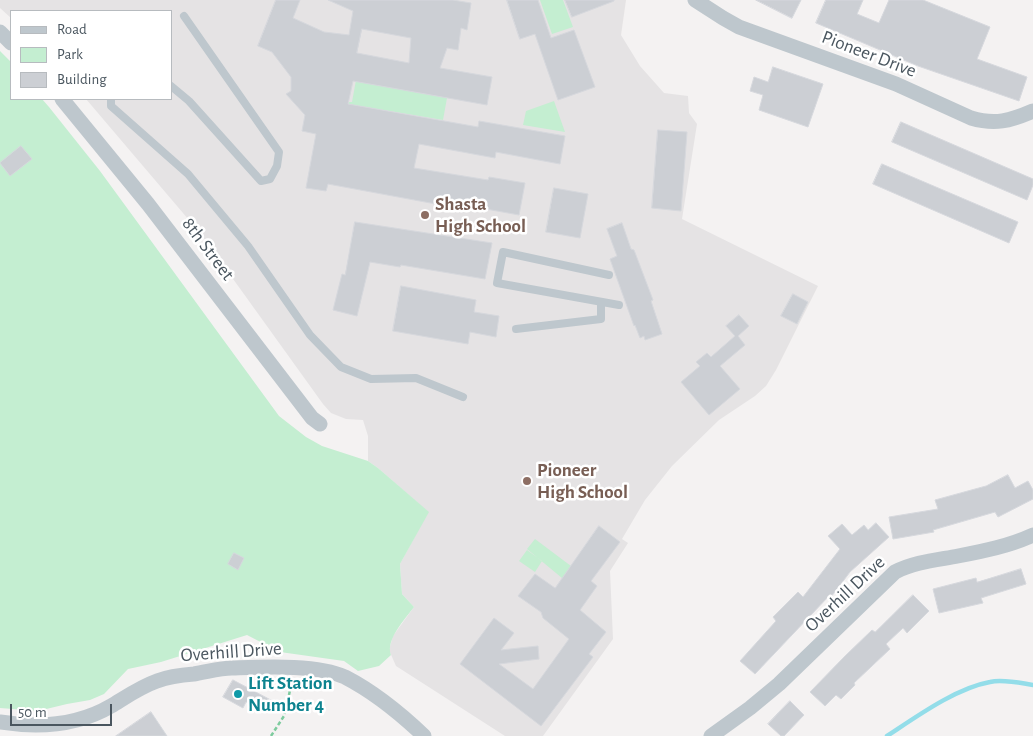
<!DOCTYPE html>
<style>
body{margin:0}
#map{position:relative;width:1033px;height:736px;overflow:hidden;background:#f4f2f2;font-family:"Alegreya Sans",sans-serif}
canvas{display:block}
.legend{position:absolute;left:10px;top:10px;width:162px;height:90px;box-sizing:border-box;background:#fff;border:1px solid #b7bbbf;margin:0;padding:6px 9px;list-style:none;font-size:15px;color:#4a565f}
.legend li{display:flex;align-items:center;gap:10px;height:25px}
.legend b{width:25px;border:1px solid #b7bbbf}
.scale{position:absolute;left:10px;top:704px;width:102px;height:22px;box-sizing:border-box;border:2px solid #4a565f;border-top:0;padding-left:6px;font-size:15px;line-height:18px;white-space:nowrap;color:#4a565f;-webkit-text-stroke:4px #fff;paint-order:stroke}
</style>
<div id="map">
<canvas width="1033" height="736"></canvas>
<ul class="legend">
<li><b style="height:6px;background:#bec7cd"></b>Road</li>
<li><b style="height:14px;background:#c4eed1"></b>Park</li>
<li><b style="height:14px;background:#cccfd4"></b>Building</li>
</ul>
<div class="scale">50 m</div>
</div>
<script>
const ctx = document.querySelector('canvas').getContext('2d');
ctx.lineJoin = 'round';
function fill(path, color) { ctx.fillStyle = color; ctx.fill(path, 'evenodd'); }
function stroke(path, color, width, dash) { ctx.strokeStyle = color; ctx.lineWidth = width; ctx.lineCap = dash ? 'butt' : 'round'; ctx.setLineDash(dash || []); ctx.stroke(path); }
function drawText(font, color, halo, rows, align = 'center') {
  ctx.font = font + ' "Alegreya Sans",sans-serif'; ctx.lineWidth = 5; ctx.setLineDash([]); ctx.textBaseline = 'middle'; ctx.strokeStyle = halo; ctx.fillStyle = color; for (const [text, x, y, turn = 0] of rows) {
    ctx.save(); ctx.translate(x, y); ctx.rotate((+turn || 0) * Math.PI / 180); ctx.textAlign = isNaN(turn) ? turn : align; if (halo) ctx.strokeText(text, 0, 0); ctx.fillText(text, 0, 0); ctx.restore();
  }
}
fill(new Path2D(`
 M0,0H626L621,35L640,66L664,93L688,96L689,113L697,124L682,219L818,286L776,370L766,386L755,396L719,420L672,466L645,500L622,539L628,543L610,571L613,639L543,736H505L396,666L389,650L393,636L414,607L402,594L400,564L428,512L378,468L368,461V436L363,420L346,419L331,413L323,404L200,233L86,99H171V11H11V18L0,8Z`), '#e5e3e4');
fill(new Path2D(`
 M540,0H563L573,27L552,34Z
 M0,51L11,62V99H42L49,107L100,171L279,416L306,437L322,446L368,461L378,468L429,512L400,564L402,594L414,607C406,618 385,640 391,655L379,666L358,671L344,661L280,652L247,635L161,662L128,669L104,694L90,700L67,704L38,711L0,708Z
 M356,80L447,98L443,120L348,104L349,102H352Z
 M554,101L565,132L523,125L526,111Z
 M535,539L571,566L562,578L527,549Z
 M527,550L542,561L535,572L519,561Z`), '#c4eed1');
stroke(new Path2D(`
 M887,736C916,717 956,688 990,682C1003,679 1020,683 1033,685`), '#93dde9', 4.5);
const building = new Path2D(`
 M276,0H300L293,18L324,32L349,35L353,11L328,0H453L471,3L467,30L461,28L458,50L447,48L440,68L492,77L487,105L353,81L348,104L478,127L479,121L565,136L560,164L496,152L495,158L419,144L414,168L488,180L489,177L525,183L519,215L437,200L436,204L328,184L326,191L306,188L316,134L302,131L305,115L286,94L291,91V77L272,52L258,46ZM362,29L411,38L409,63L357,53Z
 M507,0H538L551,38L574,30L595,87L558,100L535,34L520,39Z
 M565,0H614V1L572,17Z
 M756,0H801L792,18Z
 M826,0H863L857,14L879,23L889,0H923L990,27L977,59L1027,77L1019,101L918,66L816,23Z
 M773,67L823,84L808,127L759,110L763,95L750,91L754,77L768,82Z
 M901,122L1033,179V185L1027,200L892,142Z
 M658,130L687,132L681,211L652,208Z
 M21,146L32,159L10,176L0,163Z
 M882,164L1018,222L1009,243L873,184Z
 M554,188L588,194L580,238L546,232Z
 M355,222L492,243L485,279L401,265L400,267L370,262L357,316L333,310L342,274L345,275Z
 M622,223L631,249L634,250L653,300L651,301L662,334L645,340L644,336L640,338L635,325L634,326L610,259L617,256L607,229Z
 M401,286L476,300L474,312L499,316L496,337L470,332L468,344L393,331Z
 M793,294L808,302L797,324L781,316Z
 M739,315L749,326L738,336L745,345L720,366L740,389L709,415L681,382L700,366L696,362L707,353L711,357L735,336L726,326Z
 M1008,475L1015,488L1028,481L1033,490V499L998,517L995,512L933,530L934,532L893,539L889,517L938,509L935,500L986,486Z
 M876,523L889,537L850,572L831,597L829,596L755,674L740,661L776,621L773,617L798,592L803,597L840,549L828,536L842,524L852,535L864,525L868,530Z
 M599,526L620,542L591,581L597,586L580,610L606,632L589,654L593,657L541,726L460,664L494,618L514,633L501,650L538,646L539,659L499,664L533,689L569,639L543,618L541,612L518,596L535,574L555,588Z
 M234,553L244,558L238,570L228,564Z
 M1021,569L1026,584L981,598L983,603L939,613L933,589L976,578L977,582Z
 M913,595L929,611L907,633L903,628L886,644L890,649L854,683L855,685L841,699L836,695L825,706L810,692L845,656L872,630L875,632Z
 M233,680L284,707L283,710L246,702L243,708L223,697Z
 M790,701L804,715L784,736H781L768,724Z
 M151,712L167,736H116Z`);
fill(building, '#cccfd4');
stroke(building, '#d6d8dd', 1);
stroke(new Path2D(`
 M271,736L284,716L292,682`), '#7dcb9e', 2.5, [4, 2.5]);
stroke(new Path2D(`
 M171,86L189,101L261,181L270,179L277,166L279,152L184,16
 M111,99V106L188,174L248,246L310,335L341,367L371,379L416,378L463,397
 M609,275L503,252L497,283L619,305
 M516,329L601,319V302`), '#bec7cd', 8);
stroke(new Path2D(`
 M695,0L723,18L739,27L896,84L971,118C995,125 1010,121 1033,111
 M0,32L11,43
 M62,99L148,204L312,418L320,424
 M0,722C38,728 77,726 111,706C126,697 140,687 157,681C170,676 181,675 194,674C207,672 220,668 232,668C263,667 317,664 345,677C374,692 401,714 424,736
 M711,736L750,708L779,684L895,572C914,562 937,560 958,556C984,551 1009,546 1033,535`), '#bec7cd', 15);
for (const [x, y, r, color] of [
 [425,215,5,"#8d6e63"],
 [527,481,5,"#8d6e63"],
 [238,694,5,"#0f9aa8"]
]) { const dot = new Path2D(); dot.arc(x, y, r, 0, 2 * Math.PI); ctx.fillStyle = color; ctx.fill(dot); stroke(dot, '#fff', 2); }
drawText('19px', '#4a565f', '#fff', [
 ["Pioneer Drive",869,54,21],
 ["8th Street",208,249,53],
 ["Overhill Drive",845,594,-43],
 ["Overhill Drive",231,652,-4]
]);
drawText('bold 19px', '#785e54', '#fff', [
 ["Shasta",435,204],
 ["High School",435,226],
 ["Pioneer",537,470],
 ["High School",537,492]
], 'left');
drawText('bold 19px', '#0d838f', '#fff', [
 ["Lift Station",248,683],
 ["Number 4",248,705]
], 'left');
</script>
